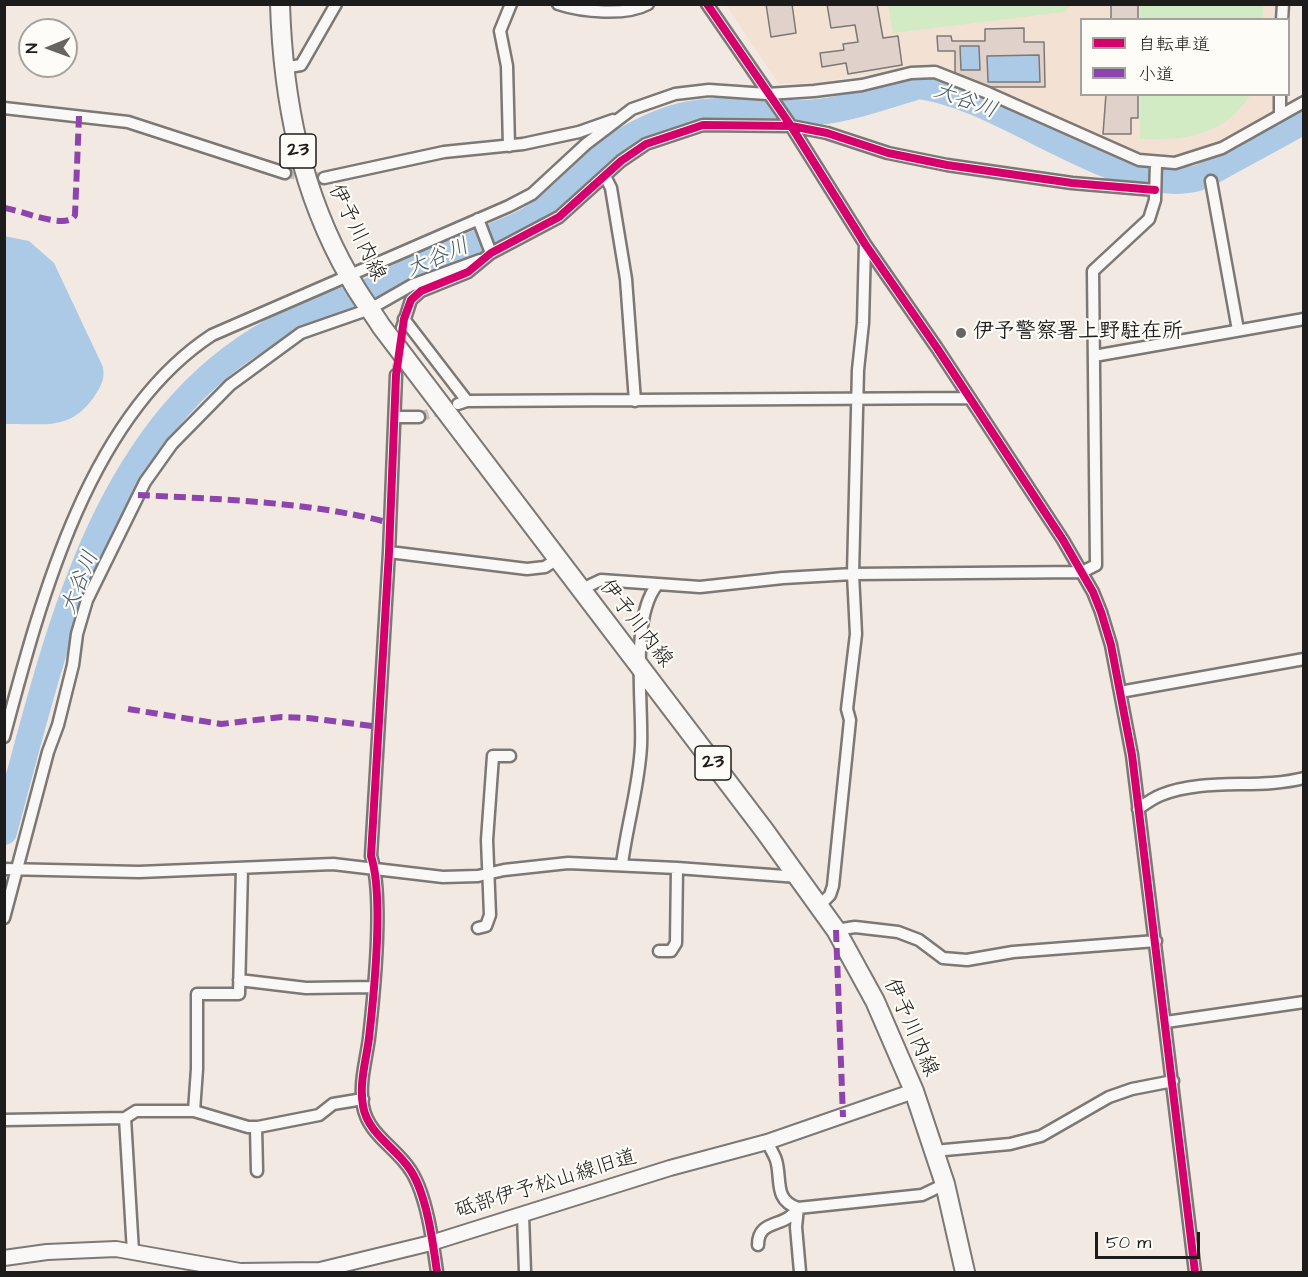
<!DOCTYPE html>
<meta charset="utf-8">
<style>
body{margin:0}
#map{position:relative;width:1308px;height:1277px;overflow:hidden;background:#f2e9e2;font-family:"Architects Daughter","Klee One",sans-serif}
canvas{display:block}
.frame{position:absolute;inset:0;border:6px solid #1c1c1c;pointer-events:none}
.legend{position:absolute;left:1080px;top:18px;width:210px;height:78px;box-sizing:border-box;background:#fdfcf7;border:2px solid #a3a29f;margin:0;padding:8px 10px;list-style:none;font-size:18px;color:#1c1c1c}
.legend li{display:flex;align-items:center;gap:12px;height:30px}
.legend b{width:30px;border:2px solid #a3a29f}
.north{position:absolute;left:18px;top:18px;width:60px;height:60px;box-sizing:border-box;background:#fdfcf7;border:2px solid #a3a29f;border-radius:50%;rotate:269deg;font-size:16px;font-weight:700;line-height:24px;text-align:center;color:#1c1c1c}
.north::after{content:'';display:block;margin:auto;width:21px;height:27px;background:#676461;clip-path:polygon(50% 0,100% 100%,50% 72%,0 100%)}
.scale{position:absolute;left:1095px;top:1232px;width:105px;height:27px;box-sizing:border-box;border:3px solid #1c1c1c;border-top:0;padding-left:8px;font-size:18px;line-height:21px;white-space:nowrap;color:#1c1c1c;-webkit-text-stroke:4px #fdfcf7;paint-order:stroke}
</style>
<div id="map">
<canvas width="1308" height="1277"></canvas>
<div class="frame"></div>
<ul class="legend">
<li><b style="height:8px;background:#d6006c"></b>自転車道</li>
<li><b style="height:8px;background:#8e44ad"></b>小道</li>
</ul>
<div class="north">N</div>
<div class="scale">50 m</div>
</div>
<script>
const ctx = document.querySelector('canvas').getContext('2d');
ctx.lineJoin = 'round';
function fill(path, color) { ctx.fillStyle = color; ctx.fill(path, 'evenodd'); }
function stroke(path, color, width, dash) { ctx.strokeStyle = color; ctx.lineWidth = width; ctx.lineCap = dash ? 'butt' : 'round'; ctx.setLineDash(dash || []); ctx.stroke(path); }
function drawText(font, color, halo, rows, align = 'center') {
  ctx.font = font + ' "Architects Daughter","Klee One",sans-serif'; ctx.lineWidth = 4.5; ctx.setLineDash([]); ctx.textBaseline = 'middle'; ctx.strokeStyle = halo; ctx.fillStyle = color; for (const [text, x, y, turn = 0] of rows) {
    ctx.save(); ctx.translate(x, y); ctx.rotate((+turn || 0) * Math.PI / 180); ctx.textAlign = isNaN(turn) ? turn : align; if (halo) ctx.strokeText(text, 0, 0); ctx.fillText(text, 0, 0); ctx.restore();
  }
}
fill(new Path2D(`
 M726,5H1277L1276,19L1082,20V94L1275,95V111L1195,153L1162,159L1149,157L935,68L903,69L815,83L779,84Z`), '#f3e1d4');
fill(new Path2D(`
 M888,5V4L1070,5L1065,12L893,33Z
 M1140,5H1263V19H1140Z
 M1140,95V94L1250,95C1227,134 1182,142 1140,139Z`), '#d2ebc4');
fill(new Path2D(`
 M960,46H979L980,70H961Z
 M1039,55L1040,82H988L987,56Z
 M4,236L29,241L54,263L103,367C105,380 101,386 94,397C69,432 44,423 5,424Z`), '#accae6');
stroke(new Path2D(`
 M4,832C55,647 99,414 290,322C319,308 351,299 380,286C394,280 407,271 421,265C453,253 485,240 517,226C554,209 576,177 607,152C624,139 649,126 670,119C718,103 769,117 819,112C853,108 886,96 919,86C1003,96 1121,200 1198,178C1210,174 1221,166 1231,161C1255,148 1279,135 1304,121`), '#accae6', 26);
const building = new Path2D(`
 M766,4H792L796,33L771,37Z
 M827,4H877L883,38L898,36L902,65L848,74L846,63L822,67L820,53L844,50L843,44L858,42L855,25L831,28Z
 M1111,4H1138V20H1111Z
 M1024,28V42H1044L1045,87H990L955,73V51H938L937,36H951L952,41H985V29ZM960,46H979L980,70H961ZM1039,55L1040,82H988L987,56Z
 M1106,94H1138V118H1131V134H1103Z`);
fill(building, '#e0d2ca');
stroke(building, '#7c7875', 1.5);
stroke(new Path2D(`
 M285,173L324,178
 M396,375L402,328
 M419,417L447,408`), '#c7c0ba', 10, [10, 5]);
const minor = new Path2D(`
 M558,4C582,12 626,16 648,4
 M707,4L791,126L865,244L937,348L1063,540L1093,592L1101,612L1111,645L1132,755L1195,1272
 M1282,20L1283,4
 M283,68L301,65L336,4
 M1280,94V115
 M4,108L128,122L285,173
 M509,146L507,66L500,31L511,4
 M605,176L611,188L626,279L635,401
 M324,178L444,152L523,144L579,132L613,120
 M1211,181L1238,330
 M478,219L491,253
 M404,319L467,401
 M402,328L411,300L421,291L468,272L491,253L559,217L621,161L646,144L703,125L791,126L827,133L888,153L947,165L1072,183L1155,190
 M1094,356L1304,319
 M396,375L389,552L371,856C384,896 374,994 369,1038C366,1061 359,1083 363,1106C368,1135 397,1148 411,1171C427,1196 433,1243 437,1272
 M458,404L467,401L970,398
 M395,417H419
 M389,552L527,569L545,567L557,559
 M580,590L601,580L700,587L783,578L853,574L1082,572L1096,565L1093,271L1149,219L1155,200L1156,163
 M1120,692L1304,659
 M4,737C40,602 88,416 212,335L509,206L532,194L586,144L632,109L675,94L709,90L767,94L814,91L862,85L911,73L935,72L988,93L1139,160L1175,163L1222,148L1304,102
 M1138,809C1145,804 1153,798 1161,795C1206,777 1258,790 1304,778
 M622,864C627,825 639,786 641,746C643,703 630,618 657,585
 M4,869L139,872L333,864L443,877L478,876L504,870L568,863L677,868L798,877
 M819,906L830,895L833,886L850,720L847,709L856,634L853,574L858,370L863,323L865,244
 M4,918L48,752L58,725L73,665L77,634L87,600L145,482L172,444L230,385L301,333L370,309L412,285L480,260
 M478,928L486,926L490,915L487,840L493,756H510
 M836,930L855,927L898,932L919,940L943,958L967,960L1013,952L1156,941
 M659,951H671L676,943L677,868
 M239,980L306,988L372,987
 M1166,1022L1304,1002
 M194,1111L197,1069V994H239L242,868
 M125,1118L136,1111H194L248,1127H258L319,1115L333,1104L363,1099
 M4,1120L125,1118L133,1252
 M256,1127L257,1171
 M767,1142C770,1148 774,1154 776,1160C782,1179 773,1200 798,1208L922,1195L945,1184
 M934,1151L1010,1144L1041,1136L1109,1097L1132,1089L1173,1081
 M798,1208L796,1227L800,1272
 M523,1215L525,1272
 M758,1245C758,1218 785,1229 798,1208`);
const tertiary = new Path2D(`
 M4,1258L47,1252L116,1249L240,1271L320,1270L431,1243L670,1168L767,1142L914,1091`);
const primary = new Path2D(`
 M280,4C283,100 301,192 349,276C358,294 371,310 381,326L764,830L836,930L875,1001L914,1091L945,1184L965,1272`);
stroke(minor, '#7c7875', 15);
stroke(tertiary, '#7c7875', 18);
stroke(primary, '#7c7875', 22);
stroke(minor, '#faf8f6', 10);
stroke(tertiary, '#faf8f6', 14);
stroke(primary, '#faf8f6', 18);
stroke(new Path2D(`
 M4,208C21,210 68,231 75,215L79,116
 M138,495C218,499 313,502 390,523
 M128,709L221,724L282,717L308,718L379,727
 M836,930L843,1117`), '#8e44ad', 6, [12, 6]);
stroke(new Path2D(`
 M707,4L791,126L865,244L937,348L1063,540L1093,592L1101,612L1111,645L1132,755L1195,1272
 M437,1272C433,1243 427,1196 411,1171C397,1148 368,1135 363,1106C359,1083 366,1061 369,1038C374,994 384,896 371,856L389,552L396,375L404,319L411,300L421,291L468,272L491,253L559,217L621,161L646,144L703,125L791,126L827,133L888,153L947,165L1072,183L1155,190`), '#d6006c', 8);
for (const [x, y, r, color] of [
 [961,333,6,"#676461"]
]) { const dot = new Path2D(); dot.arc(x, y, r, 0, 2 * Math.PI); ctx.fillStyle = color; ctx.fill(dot); stroke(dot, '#fdfcf7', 2); }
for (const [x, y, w] of [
 [298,151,36],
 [713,763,36]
]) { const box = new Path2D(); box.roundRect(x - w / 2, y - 17, w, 34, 4.5); ctx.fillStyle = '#fdfcf7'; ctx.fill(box); stroke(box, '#1c1c1c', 1.5); }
drawText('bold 20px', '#1c1c1c', null, [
 ["23",298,151],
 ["23",713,763]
]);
drawText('21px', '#1c1c1c', '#fdfcf7', [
 ["伊予川内線",356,233,64],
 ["伊予川内線",635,624,52],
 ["伊予川内線",910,1028,66],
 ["砥部伊予松山線旧道",546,1185,-17]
]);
drawText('bold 21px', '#1c1c1c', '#fdfcf7', [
 ["伊予警察署上野駐在所",973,333]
], 'left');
drawText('italic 22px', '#4a5c6e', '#fdfcf7', [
 ["大谷川",965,102,20],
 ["大谷川",438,259,-23],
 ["大谷川",81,583,-68]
]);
</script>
